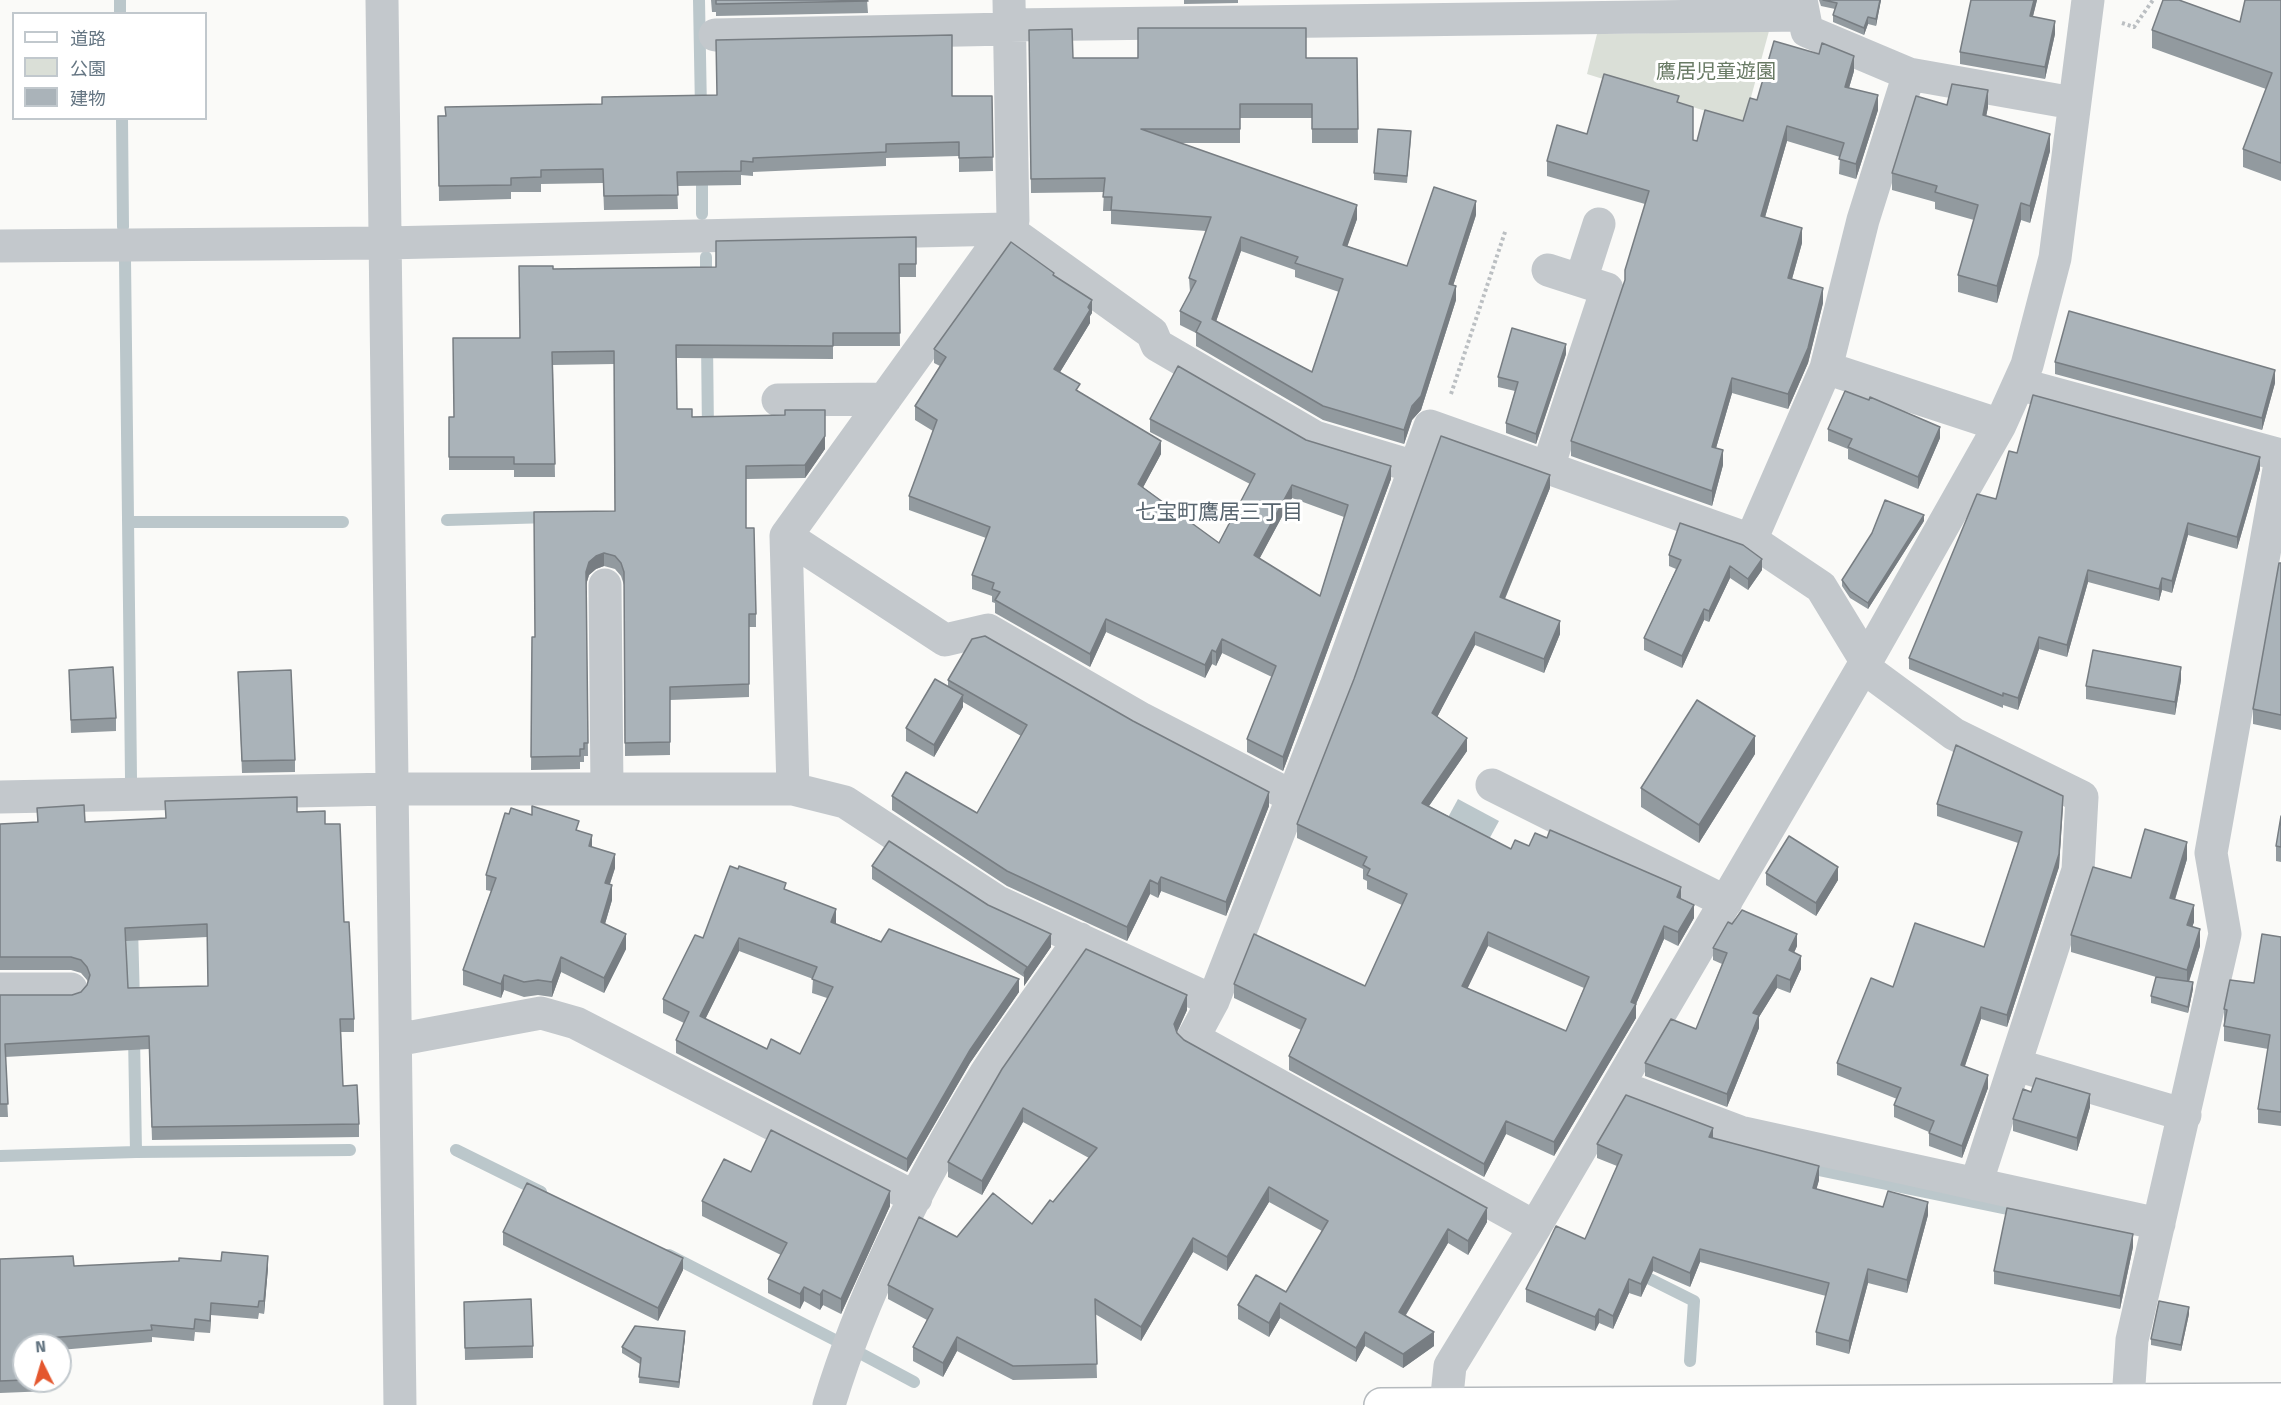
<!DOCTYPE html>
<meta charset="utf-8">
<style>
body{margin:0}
#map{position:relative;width:2281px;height:1405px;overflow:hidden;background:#fafaf8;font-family:"Fira Sans","Noto Sans JP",sans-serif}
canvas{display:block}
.legend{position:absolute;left:12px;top:12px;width:195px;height:108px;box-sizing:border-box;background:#fff;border:2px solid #c1c8cd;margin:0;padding:8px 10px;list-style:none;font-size:18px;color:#657683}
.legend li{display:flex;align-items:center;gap:12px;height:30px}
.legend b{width:30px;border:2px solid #c1c8cd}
.north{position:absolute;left:12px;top:1333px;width:60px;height:60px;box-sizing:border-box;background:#fff;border:2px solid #c1c8cd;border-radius:50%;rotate:355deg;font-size:16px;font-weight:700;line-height:24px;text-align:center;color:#657683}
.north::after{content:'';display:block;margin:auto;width:21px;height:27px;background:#e4572e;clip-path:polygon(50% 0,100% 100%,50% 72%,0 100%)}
</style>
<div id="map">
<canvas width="2281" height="1405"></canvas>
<ul class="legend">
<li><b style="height:8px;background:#fff"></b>道路</li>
<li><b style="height:16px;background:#dadfd7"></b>公園</li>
<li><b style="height:16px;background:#aab3b9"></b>建物</li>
</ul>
<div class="north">N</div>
</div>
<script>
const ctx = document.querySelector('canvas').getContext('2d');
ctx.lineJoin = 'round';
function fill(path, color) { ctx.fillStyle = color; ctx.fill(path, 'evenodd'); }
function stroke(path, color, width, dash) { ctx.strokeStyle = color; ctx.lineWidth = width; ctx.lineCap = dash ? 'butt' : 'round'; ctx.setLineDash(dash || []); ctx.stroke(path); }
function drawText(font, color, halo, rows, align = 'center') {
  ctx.font = font + ' "Fira Sans","Noto Sans JP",sans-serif'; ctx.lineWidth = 6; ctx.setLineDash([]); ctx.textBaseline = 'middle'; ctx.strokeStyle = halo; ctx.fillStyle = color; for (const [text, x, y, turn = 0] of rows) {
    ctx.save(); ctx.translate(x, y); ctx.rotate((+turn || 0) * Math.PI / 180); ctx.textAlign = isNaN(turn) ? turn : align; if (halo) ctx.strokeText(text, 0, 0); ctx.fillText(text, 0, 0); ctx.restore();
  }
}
fill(new Path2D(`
 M1769,31L1744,123L1587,74L1597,34Z`), '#dadfd7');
fill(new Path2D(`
 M1458,799L1499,821L1487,843L1446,821Z`), '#bbc7cb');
stroke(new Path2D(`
 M120,0V14
 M699,0L701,110
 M122,118L123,227
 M702,169V214
 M706,257V283
 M125,259L131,778
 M707,342L708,433
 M447,520L550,517
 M129,522H343
 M132,927L134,1003
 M134,1035L136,1152
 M456,1150L541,1192
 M0,1156L136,1152L350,1150
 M1805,1167L2023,1212
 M669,1255L835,1340
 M1636,1272L1694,1301L1690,1361
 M856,1351L914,1382`), '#bbc7cb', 12);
const major = new Path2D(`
 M1381,1405L2281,1400`);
stroke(major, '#b5babe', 36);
stroke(new Path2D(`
 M2122,23L2134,27L2153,0
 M1451,394L1506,229`), '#bbbfc2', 4, [3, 3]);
stroke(new Path2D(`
 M382,0L400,1405
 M1801,0L1807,31L1909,74L2073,103
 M1009,25L1802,15
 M715,35L1010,29
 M0,246L385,243L1007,229L1152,333L1157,345L1315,437L1415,467
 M1581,280L1599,224
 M1826,368L2000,425
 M2019,384L2281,455
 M778,400L885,399
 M1548,467L1607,289L1548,270
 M786,536L945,640L988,630L1142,719L1293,797
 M1751,540L1826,368L1863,220L1909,74
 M605,585L607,789
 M1863,667L1954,734L2082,797L2078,870L1976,1184
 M1492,785L1726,902
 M793,789L786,536L1013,221L1009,0
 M0,797L393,789H793L845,802L998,902L1213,1001
 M0,989H71
 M396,1040L541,1013L576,1023L916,1198
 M2016,1065L2185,1115
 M1618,1086L1740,1132L2159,1224
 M1535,1227L1193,1038L1213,1001L1336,686L1430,426L1751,540L1821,587L1866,661
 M2128,1400L2132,1340L2225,934L2211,853L2281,458
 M829,1405C863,1291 923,1175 986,1073C1015,1027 1049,984 1080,939
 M1446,1405L1450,1366L1535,1227L1863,667L2000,425L2027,365L2055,258L2088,0`), '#c3c8cc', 33);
stroke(major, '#fff', 33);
fill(new Path2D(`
 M711,0H867L868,13L716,16V12H712Z
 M1184,0H1238V3L1184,4Z
 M1819,0H1881L1876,26L1868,24L1864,35L1833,22V15L1835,9L1821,6Z
 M1971,0H2037L2033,16L2055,34L2045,79L1960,64V52Z
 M2281,0V181L2243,167V149L2266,89L2152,48V30L2240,22Z
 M1029,30L1073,58H1357L1358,143H1312V118H1240V143H1181L1357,219L1347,246L1407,266L1476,215L1453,286L1456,300L1421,410L1412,420L1404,444L1323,420L1196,346V333L1180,325V311L1190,292L1189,278L1206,231L1111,224V211H1103L1104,192L1031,193ZM1241,251L1295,270V277L1339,292L1312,372L1216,321Z
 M1854,71L1849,88L1878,110L1856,179L1839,174L1840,157L1787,141L1765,217L1802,243L1792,279L1823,303L1808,363L1788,409L1732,393L1716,448L1723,465L1712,506L1571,456V441L1625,280L1645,204L1547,176V161L1679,103L1693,140L1697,141L1743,121L1757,100Z
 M952,96H992L993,171L959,172V156L886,158V166L753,172V176L741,175V185L677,186L678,209L604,210L603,183L541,184V192H511V199L439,201L438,116Z
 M1947,105L1988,107L1986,116L2050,151L2030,223L2021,220L1997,303L1958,292V275L1974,220L1935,209V202L1892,190V173Z
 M1411,138L1407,183L1374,180V173Z
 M916,237V277H899L900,346H833V359L676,358L677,409L692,417L825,449L805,478L746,479V528L756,614V627H749V697L670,700V755L625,756L624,585L621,576L615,569L604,566L596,569L589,575L586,585L588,756H584V762H580V769L531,770L532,637H535L615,511L614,364L553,365L555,477H514V470H449V417H454L519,338L553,269L716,267Z
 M1054,276L1092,313L1090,316V323L1060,372L1080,393L1161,454L1143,487L1219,543L1250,484L1150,432V419L1306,440L1391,479L1283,771L1247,752V739L1272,677L1222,653L1216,666L1212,664L1205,678L1106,632L1090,667L995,613V603L992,602V596L972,589V575L986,538L909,510V496L933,431L915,420V406L940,366L934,363V349ZM1292,498L1344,517L1320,596L1259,559Z
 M1566,354L1536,444L1506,433V423L1515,391L1498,387V377Z
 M2055,362L2275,383L2262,430L2055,374Z
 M1828,429L1940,438L1918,489L1848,459V449L1828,441Z
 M2017,453L2260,469L2237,549L2188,535L2172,593L2162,590L2159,601L2088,582L2067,657L2039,649L2018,710L2003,705V708L1909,669V658L1996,499Z
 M1550,488L1505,599L1560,634L1544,673L1475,645L1437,717L1467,751L1429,806L1511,849L1529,846L1681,899L1694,918L1678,946L1664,939L1636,1004V1018L1554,1156L1506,1134L1484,1177L1289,1070V1056L1301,1030L1234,998V984L1365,986L1402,905L1367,889V881L1363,879V869L1297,838V824ZM1488,946L1584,988L1566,1031L1467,988Z
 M1924,521L1868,609L1850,598L1842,586V580Z
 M1669,555L1762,570L1748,590L1730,578L1709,622L1704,620L1682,668L1644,650V638L1676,569L1669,566Z
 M2281,563V730L2253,724V709Z
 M69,670L116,718V731L71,733Z
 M238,672L295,760V772L242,773Z
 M948,680L1269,806L1226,916L1161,891L1158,898L1150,894L1127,941L1007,886L892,810V796L977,813L1021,736L963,702V707L934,757L906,741V728L948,686Z
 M2181,680L2175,715L2086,699V686Z
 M1755,754L1699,843L1641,807V788Z
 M165,801L297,812L325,824L344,922L354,1019V1032H341L343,1086L359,1124V1137L152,1140L149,1049L5,1057L8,1117H0V995H72L81,992L87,985L88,982L87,980L81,973L71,970H0V824L37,822V808L85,822L166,818ZM207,937L208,986L128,988L126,941Z
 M1937,804L2063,808L2059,867L2007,1027L1981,1019L1965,1066L1988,1088L1962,1158L1929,1146V1132L1894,1117V1105L1897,1099L1837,1075V1063L1893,987L1984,947L2018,843L1937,816Z
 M2281,816V862L2276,861V846Z
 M579,831L592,847L615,868L610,884L612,900L605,924L626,949L604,993L561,972L552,997L538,995L524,997L504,990L501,998L463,985V970L491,891L486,890V875Z
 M2187,859L2175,900L2194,922L2192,927L2200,946L2189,982L2193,989L2188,1013L2151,1003V996L2156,977L2071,952V935L2131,878Z
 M872,866L1051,947L1024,986V977L872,879Z
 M1766,873L1838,880L1816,916L1766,885Z
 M786,890L836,923L835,924L1019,992L970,1063L907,1172L676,1053V1040L684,1023L663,1013V999L703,938ZM739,951L813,979L812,993L827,998L800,1054L767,1049L705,1019Z
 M2281,937V1126L2258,1123V1109L2268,1049L2224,1041V1009L2254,983Z
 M1797,946L1794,953L1801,969L1790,993L1777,988L1759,1017V1028L1727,1107L1645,1076V1063L1696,1029L1722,964L1713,960V948Z
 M1187,1010L1177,1033L1184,1040L1487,1222L1468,1255L1448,1243L1406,1315L1434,1346L1403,1368L1365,1346L1356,1362L1280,1318L1269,1337L1238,1319V1305L1286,1292L1322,1231L1269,1202L1227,1271L1193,1252L1141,1341L1095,1314L1097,1378L1013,1380L957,1351L943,1377L913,1361V1347L927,1320L888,1299V1285L957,1237L1032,1224L1053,1202L1089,1158L1023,1122L982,1195L948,1177V1162L1002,1069Z
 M2031,1092L2090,1107L2077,1151L2013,1131V1119Z
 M1713,1138L1819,1180L1816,1189L1883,1207L1928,1215L1907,1293L1868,1283L1849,1354L1816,1345V1332L1826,1296L1700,1262L1690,1287L1653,1271L1641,1297L1629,1293L1613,1329L1599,1323L1595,1331L1526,1302V1289L1585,1239L1617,1166L1597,1158V1144Z
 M751,1172L890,1206L841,1314L823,1305L820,1310L804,1301L800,1309L768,1293V1279L781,1255L702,1216V1201Z
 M503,1232L683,1270L658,1321L503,1245Z
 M2133,1247L2120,1309L1994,1284V1271Z
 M0,1259L74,1266L221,1261L268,1268L264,1314L259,1313L258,1319L211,1315L210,1333L195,1332L194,1341L152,1337V1342L60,1350V1345H24V1381H49V1391L0,1393Z
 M464,1302L533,1346V1358L465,1360Z
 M2189,1314L2181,1351L2151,1345V1339Z
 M685,1338L679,1388L639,1383L640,1364L622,1353V1347Z`), '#929a9f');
fill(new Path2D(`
 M1880,0H1881L1876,26V19Z
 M2034,0H2037L2030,28V16Z
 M1868,17V24L1864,35V28Z
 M2055,21V34L2045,79V67Z
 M1854,56V71L1845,101V87Z
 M1988,90V107L1983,132V115Z
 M1878,95V110L1856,179V164Z
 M1787,126V141L1761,231V216Z
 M2050,134V151L2030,223V206Z
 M1476,201V215L1449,298V284Z
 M2021,203V220L1997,303V286Z
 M1357,205V219L1343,259V245Z
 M1802,228V243L1788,293V278Z
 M1241,237V251L1212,333V319Z
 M1456,286V300L1421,410L1412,420L1404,444V430Z
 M1823,288V303L1808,363L1788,409V394Z
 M1092,300V313L1090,316V323L1054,382V369Z
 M1566,344V354L1536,444V434Z
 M2275,370V383L2262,430V418Z
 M1732,378V393L1712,462V447Z
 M1940,427V438L1918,489V477Z
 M825,436V449L805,478V465Z
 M1161,441V454L1138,497V484Z
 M1723,450V465L1712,506V491Z
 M2260,457V469L2237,549V537Z
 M1391,466V479L1283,771V757Z
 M1550,475V488L1500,610V597Z
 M1292,485V498L1254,569V555Z
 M1924,515V521L1868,609V603Z
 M2188,523V535L2172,593V581Z
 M604,553V566L596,569L589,575L586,585V572L589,562L596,556Z
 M1762,559V570L1748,590V579Z
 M1730,566V578L1709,622V611Z
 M2088,570V582L2067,657V645Z
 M2162,578V590L2159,601V589Z
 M1704,609V620L1682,668V656Z
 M1106,619V632L1090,667V654Z
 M1560,621V634L1544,673V659Z
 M1475,632V645L1432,727V713Z
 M2039,637V649L2018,710V698Z
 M1222,639V653L1216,666V652Z
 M1212,650V664L1205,678V665Z
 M2181,667V680L2175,715V702Z
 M963,695V707L934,757V745Z
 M1755,736V754L1699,843V825Z
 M1467,738V751L1422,816V803Z
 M1269,792V806L1226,916V902Z
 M2063,796L2059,867L2007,1027V1015Z
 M592,835V849L589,846Z
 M2187,842V859L2170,915V898Z
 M615,854V868L605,898V883Z
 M1838,867V880L1816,916V903Z
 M1161,877V891L1158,898V884Z
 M1150,880V894L1127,941V927Z
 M612,885V900L601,937V922Z
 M1681,887V901L1677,897Z
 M1694,905V918L1678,946V932Z
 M2194,905V922L2187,942V925Z
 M836,909V923L831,936V922Z
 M1664,926V939L1636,1004V1018L1554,1156V1142L1631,1002Z
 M2200,929V946L2187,987V970Z
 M1488,932V946L1462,1000V986Z
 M626,934V949L604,993V978Z
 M1051,934V947L1024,986V973Z
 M1797,934V946L1789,963V950Z
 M739,938V951L700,1030V1016Z
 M1801,956V969L1790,993V980Z
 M561,957V972L552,997V982Z
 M504,975V990L501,998V984Z
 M1777,975V988L1759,1017V1028L1727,1107V1094L1753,1013Z
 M1019,979V992L970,1063L907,1172V1159L970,1050Z
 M2193,982V989L2188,1013V1007Z
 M1187,995V1010L1174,1038V1024Z
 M1981,1007V1019L1961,1077V1065Z
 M1988,1075V1088L1962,1158V1146Z
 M2090,1094V1107L2077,1151V1138Z
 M1023,1108V1122L982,1195V1181Z
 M1506,1121V1134L1484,1177V1164Z
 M1713,1128V1142L1709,1137Z
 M1819,1166V1180L1813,1202V1188Z
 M1269,1187V1202L1227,1271V1257Z
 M890,1191V1206L841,1314V1299Z
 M1928,1202V1215L1907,1293V1280Z
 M1487,1208V1222L1468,1255V1241Z
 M1448,1229V1243L1399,1326V1312Z
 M2133,1234V1247L2120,1309V1296Z
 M1193,1238V1252L1141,1341V1327Z
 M1700,1249V1262L1690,1287V1273Z
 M268,1256V1268L264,1314V1301Z
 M1653,1257V1271L1641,1297V1284Z
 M683,1258V1270L658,1321V1308Z
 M1868,1269V1283L1849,1354V1341Z
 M1629,1279V1293L1613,1329V1316Z
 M804,1287V1301L800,1309V1294Z
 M823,1290V1305L820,1310V1295Z
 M211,1303V1315L210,1333V1321Z
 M1280,1303V1318L1269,1337V1323Z
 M2189,1307V1314L2181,1351V1345Z
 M1599,1309V1323L1595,1331V1317Z
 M685,1331V1338L679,1388V1382Z
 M1365,1332V1346L1356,1362V1348Z
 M1434,1332V1346L1403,1368V1354Z
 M957,1337V1351L943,1377V1363Z`), '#777d82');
const building = new Path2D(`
 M716,0H867L868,1L716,4Z
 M1823,0H1880L1876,19L1868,17L1864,28L1833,15L1837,3Z
 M1971,0H2034L2030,16L2055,21L2045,67L1960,52Z
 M2163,0H2179L2240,22L2245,0H2281V163L2243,149L2272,73L2152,30Z
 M1138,28H1306V58H1357L1358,129H1312V104H1240V129H1141L1357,205L1343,245L1407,266L1434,187L1476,201L1449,284L1456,286L1421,396L1412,406L1404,430L1323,406L1196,332L1201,322L1180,311L1196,281L1189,278L1211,217L1111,210L1112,197H1103L1105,178L1031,179L1029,30L1072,29L1073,58H1138ZM1241,237L1298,257L1295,263L1343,279L1312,372L1212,319Z
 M952,35V96H992L993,157L959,158V142L886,144V152L753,158V162L741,161V171L677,172L678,195L604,196L603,169L541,170V177L511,178V185L439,186L438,116H446L445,107L602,104V97L717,95L716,40Z
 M1774,41L1819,54L1822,43L1854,56L1845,87L1878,95L1856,164L1839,159L1844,143L1787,126L1761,216L1802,228L1788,278L1823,288L1808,348L1788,394L1732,378L1712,447L1723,450L1712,491L1571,441L1625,280V270L1649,191L1547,161L1557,125L1587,134L1604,74L1679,96L1677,102L1693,107V140L1697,141L1705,110L1743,121L1750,98L1757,100Z
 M1952,84L1988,90L1983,115L2050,134L2030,206L2021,203L1997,286L1958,275L1978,205L1935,192L1937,186L1892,173L1916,96L1947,105Z
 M1378,129L1411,131L1407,176L1374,173Z
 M916,237V264H899L900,333H833V346L676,345L677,409H692V417L785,415V410H825V436L805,465L746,466V528H754L756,614H749V684L670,687V742L625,743L624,572L621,563L615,556L604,553L596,556L589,562L586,572L588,743H584V749H580V756L531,757L532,637H535L534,512L615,511L614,351L552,352L555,464H514V457H449V417H454L453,338H520L519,266H553V269L716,267V241Z
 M1011,242L1054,273L1053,275L1092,300L1088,307L1090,310L1054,369L1080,384L1076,390L1161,441L1138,484L1219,543L1255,474L1150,419L1178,366L1306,440L1391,466L1283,757L1247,739L1276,666L1222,639L1216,652L1212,650L1205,665L1106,619L1090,654L995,600L1000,592L992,589L994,583L972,575L990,527L909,496L937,420L915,406L946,357L934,349ZM1292,485L1348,505L1320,596L1254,555Z
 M2069,311L2275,370L2262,418L2055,362Z
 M1512,328L1566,344L1536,434L1506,423L1518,382L1498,377Z
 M1845,391L1869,400L1870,397L1940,427L1918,477L1848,447L1852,439L1828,429Z
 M2033,395L2260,457L2237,537L2188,523L2172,581L2162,578L2159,589L2088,570L2067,645L2039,637L2018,698L2003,693V696L1909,658L1977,494L1996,499L2009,451L2017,453Z
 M1441,436L1550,475L1500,597L1560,621L1544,659L1475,632L1432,713L1467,738L1422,803L1511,849L1515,840L1529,846L1535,833L1547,838L1550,830L1681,887L1677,897L1694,905L1678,932L1664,926L1631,1002L1636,1004L1554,1142L1506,1121L1484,1164L1289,1056L1306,1019L1234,984L1254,934L1365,986L1407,894L1367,875L1370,869L1363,865L1367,857L1297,824L1354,679ZM1488,932L1589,977L1566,1031L1462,986Z
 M1885,500L1924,515L1868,603L1850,591L1842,580L1872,533Z
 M1680,523L1743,545L1762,559L1748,579L1730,566L1709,611L1704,609L1682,656L1644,638L1681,560L1669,555Z
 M2279,563H2281V715L2253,709Z
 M985,636L1133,721L1269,792L1226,902L1161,877L1158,884L1150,880L1127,927L1007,871L892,796L906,772L977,813L1027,725L948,680L972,639Z
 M2093,650L2181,667L2175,702L2086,686Z
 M113,667L116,718L71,720L69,670Z
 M291,670L295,760L242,761L238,672Z
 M935,679L963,695L934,745L906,728Z
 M1697,700L1755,736L1699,825L1641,788Z
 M1956,745L2063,796L2059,854L2007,1015L1981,1007L1961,1065L1988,1075L1962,1146L1929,1133L1934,1121L1894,1105L1901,1088L1837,1063L1871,978L1893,987L1915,923L1984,947L2022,832L1937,804Z
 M297,797V812L325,811V824H340L344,922H349L354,1019H340L343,1086L357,1085L359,1124L152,1127L149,1036L5,1044L8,1104H0V995H72L81,992L87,985L90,975L87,967L81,960L71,957H0V824L38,822L37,808L84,805L85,822L166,818L165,801ZM207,924L208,986L128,988L125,928Z
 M532,806L579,821L576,830L592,835L589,846L615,854L605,883L612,885L601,922L626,934L604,978L561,957L552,982L538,980L524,982L504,975L501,984L463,970L496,878L486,875L505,813L509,814L511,808L532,815Z
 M2281,816V847L2276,846Z
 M2145,829L2187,842L2170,898L2194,905L2187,925L2200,929L2187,970L2071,935L2093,867L2131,878Z
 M1789,836L1838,867L1816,903L1766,873Z
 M889,841L988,905L1051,934L1024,973L1027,967L872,866Z
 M730,866L738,869L739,866L786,883L784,889L836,909L831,922L881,942L889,929L1019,979L970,1050L907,1159L676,1040L689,1012L663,999L695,935L703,938ZM739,938L817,967L812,979L833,987L800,1054L771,1039L767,1049L700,1016Z
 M1742,910L1797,934L1789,950L1801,956L1790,980L1777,975L1753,1013L1759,1015L1727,1094L1645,1063L1671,1019L1696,1029L1727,953L1713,948L1728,922L1732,924Z
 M2262,934L2281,937V1112L2258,1109L2270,1035L2224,1026L2227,1010L2224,1009L2230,980L2254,983Z
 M1086,949L1187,995L1174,1024L1177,1033L1184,1040L1487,1208L1468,1241L1448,1229L1399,1312L1434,1332L1403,1354L1365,1332L1356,1348L1280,1303L1269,1323L1238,1305L1256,1275L1286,1292L1328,1221L1269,1187L1227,1257L1193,1238L1141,1327L1095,1299L1097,1364L1013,1366L957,1337L943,1363L913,1347L933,1309L888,1285L919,1217L957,1237L993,1193L1032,1224L1050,1200L1053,1202L1097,1148L1023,1108L982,1181L948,1162L1002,1069Z
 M2156,977L2193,982L2188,1007L2151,996Z
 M2036,1078L2090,1094L2077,1138L2013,1119L2023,1089L2031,1092Z
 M1626,1095L1713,1128L1709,1137L1819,1166L1813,1188L1883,1207L1888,1191L1928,1202L1907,1280L1868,1269L1849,1341L1816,1332L1829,1283L1700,1249L1690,1273L1653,1257L1641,1284L1629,1279L1613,1316L1599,1309L1595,1317L1526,1289L1556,1226L1585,1239L1622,1155L1597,1144Z
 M771,1130L890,1191L841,1299L823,1290L820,1295L804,1287L800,1294L768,1279L787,1243L702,1201L724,1159L751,1172Z
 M527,1183L683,1258L658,1308L503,1232Z
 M2007,1208L2133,1234L2120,1296L1994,1271Z
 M222,1252L268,1256L264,1301H259L258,1307L211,1303L210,1321L195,1319L194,1329L151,1325L152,1330L47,1338L48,1345H24V1380L0,1381V1259L73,1256L74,1266L179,1261V1258L221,1261Z
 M531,1299L533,1346L465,1348L464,1302Z
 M2159,1301L2189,1307L2181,1345L2151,1339Z
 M635,1326L685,1331L679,1382L639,1377L641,1358L622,1347Z`);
fill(building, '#aab3b9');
stroke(building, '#777d82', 1.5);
drawText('20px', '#687a64', '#fff', [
 ["鷹居児童遊園",1716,72]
]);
drawText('21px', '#57646e', '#fff', [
 ["七宝町鷹居三丁目",1219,513]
]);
</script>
